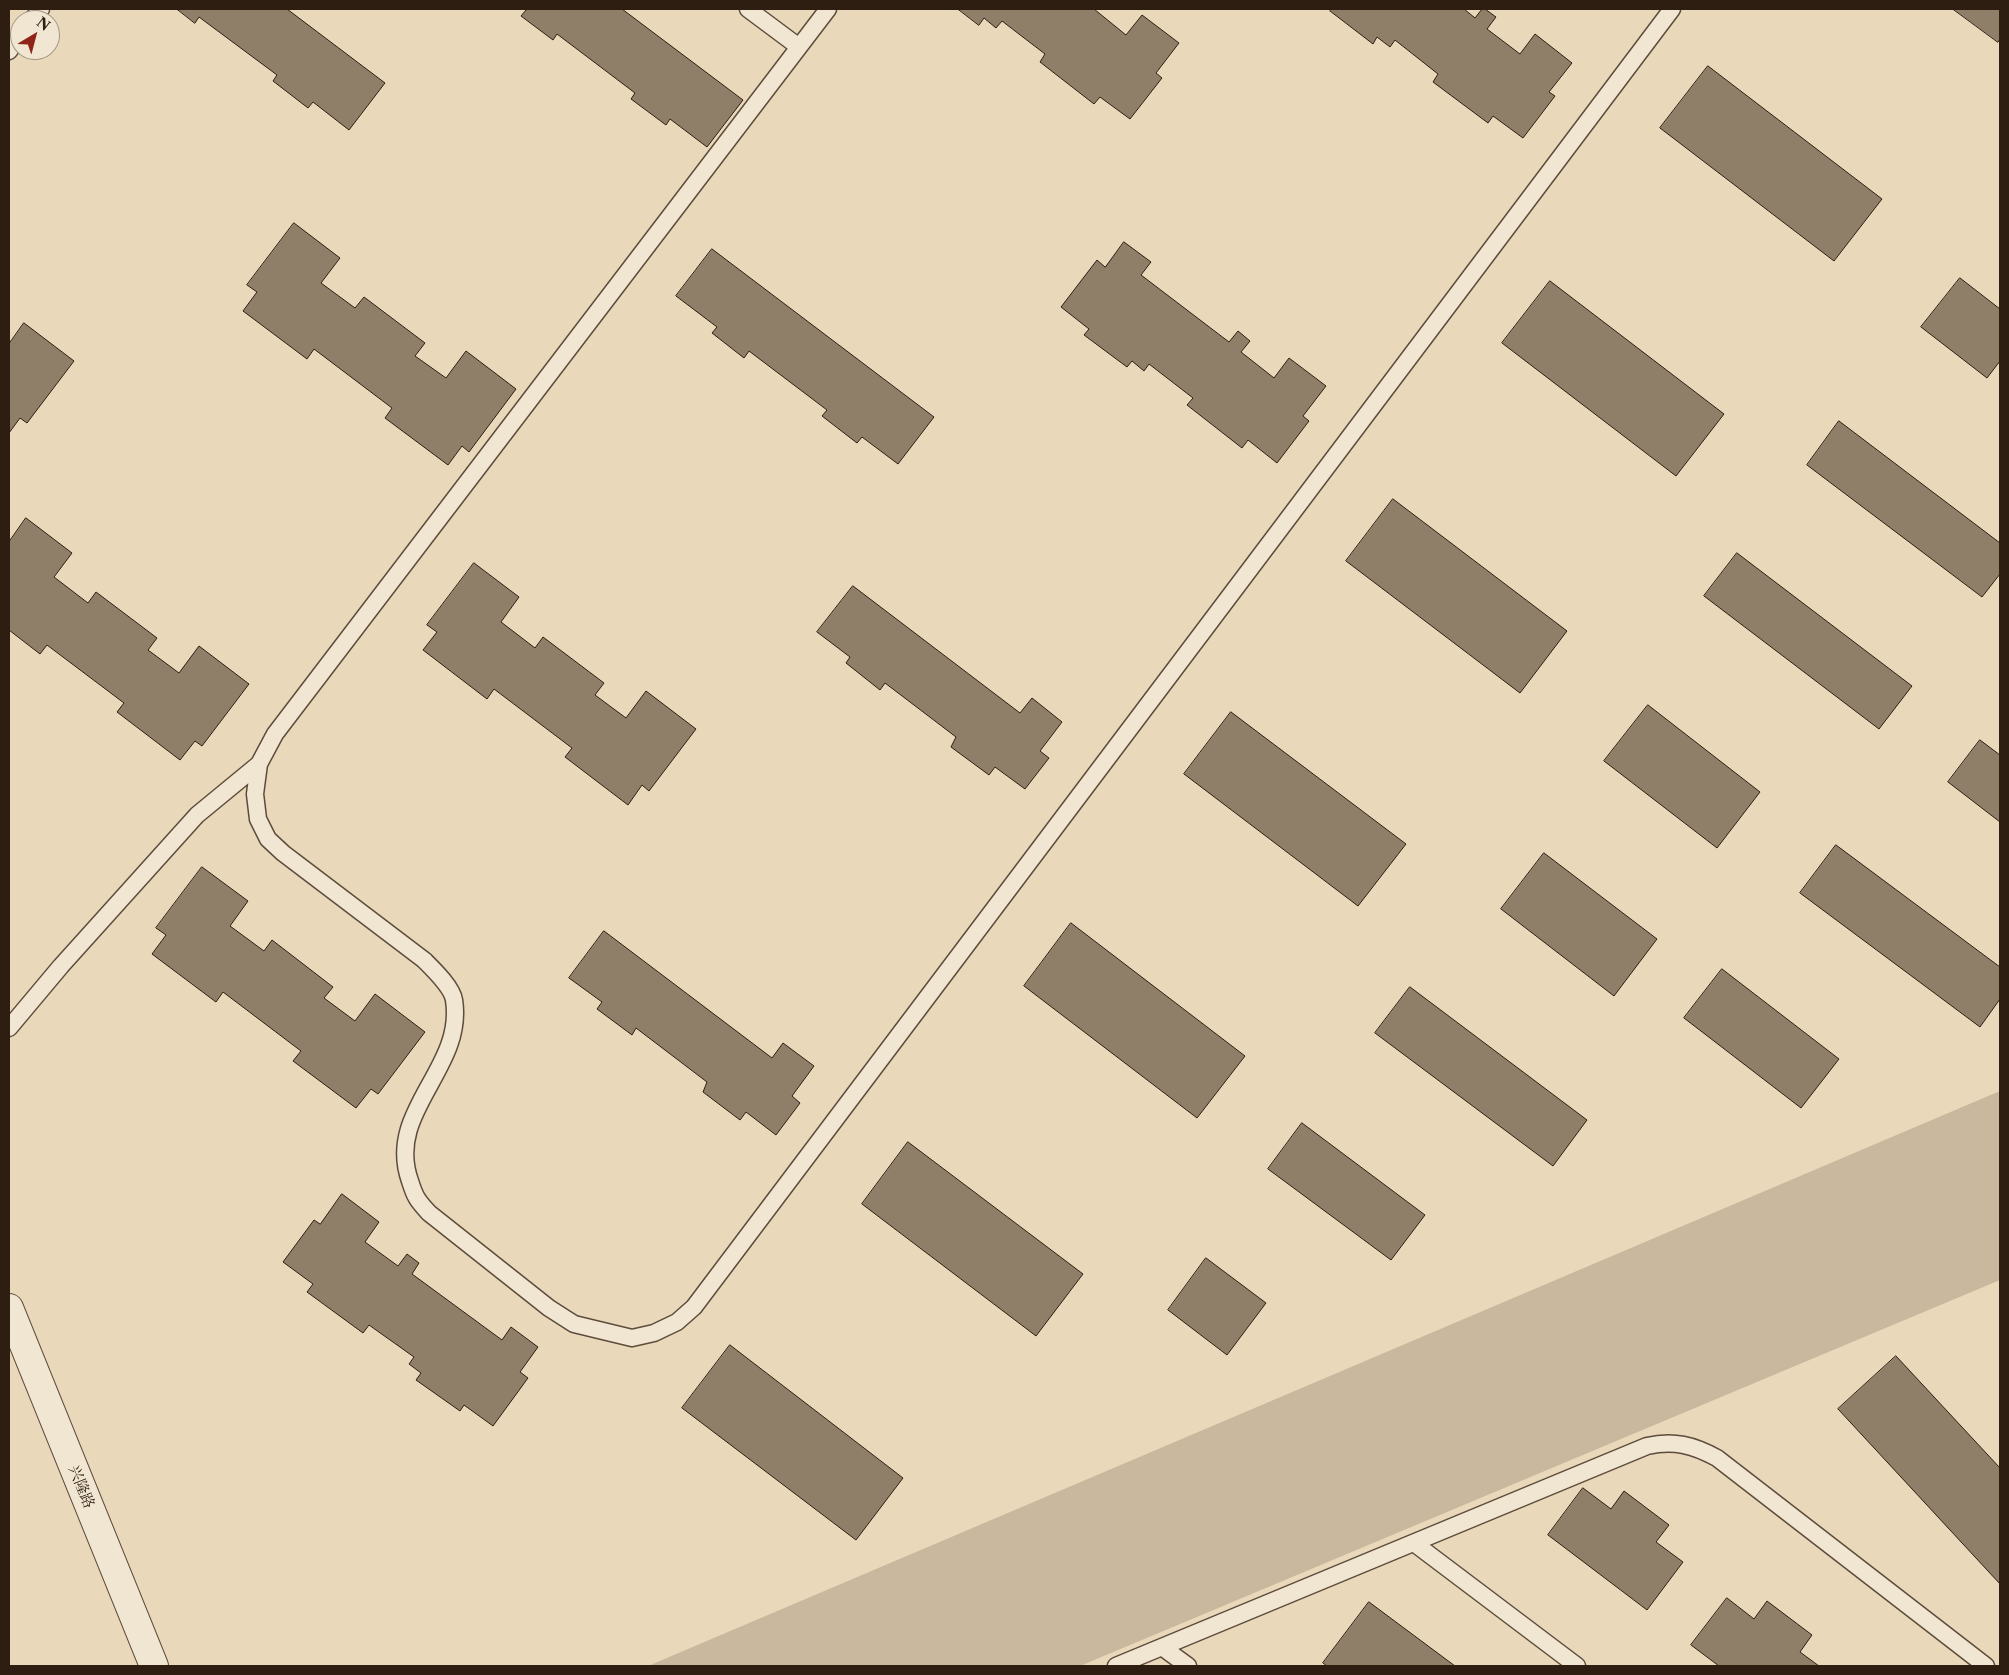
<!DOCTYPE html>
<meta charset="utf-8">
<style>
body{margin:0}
#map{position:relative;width:2009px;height:1675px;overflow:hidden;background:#e9d8b9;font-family:"Libre Caslon Text",serif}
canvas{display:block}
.frame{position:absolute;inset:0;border:10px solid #2e1e12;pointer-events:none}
.north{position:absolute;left:10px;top:10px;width:50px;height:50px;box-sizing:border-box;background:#f1e6d2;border:1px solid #a39685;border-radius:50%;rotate:37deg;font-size:14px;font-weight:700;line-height:20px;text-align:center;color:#2e1e12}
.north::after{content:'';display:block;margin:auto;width:18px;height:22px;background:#8f2418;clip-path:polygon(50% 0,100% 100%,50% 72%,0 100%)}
</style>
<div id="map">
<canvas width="2009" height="1675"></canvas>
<div class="frame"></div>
<div class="north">N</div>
</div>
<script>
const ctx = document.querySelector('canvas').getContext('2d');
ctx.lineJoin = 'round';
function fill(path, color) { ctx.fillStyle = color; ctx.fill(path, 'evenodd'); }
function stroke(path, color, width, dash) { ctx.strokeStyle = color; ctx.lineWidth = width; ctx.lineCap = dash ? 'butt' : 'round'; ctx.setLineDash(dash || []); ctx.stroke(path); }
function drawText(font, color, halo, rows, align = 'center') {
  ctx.font = font + ' "Libre Caslon Text","Noto Serif SC",serif'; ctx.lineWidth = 4; ctx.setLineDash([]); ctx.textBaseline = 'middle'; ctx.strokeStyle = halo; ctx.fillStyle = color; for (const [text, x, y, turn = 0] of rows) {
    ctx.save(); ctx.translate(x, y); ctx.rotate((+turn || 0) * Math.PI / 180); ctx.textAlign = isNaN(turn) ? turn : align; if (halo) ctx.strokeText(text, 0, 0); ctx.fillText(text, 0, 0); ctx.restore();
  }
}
fill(new Path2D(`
 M2000,1091V1280L1080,1666H648Z`), '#c9b89d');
const building = new Path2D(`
 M177,9H287L385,83L349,130L313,102L308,108L273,81L277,75L199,17L195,23Z
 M525,9H622L743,100L707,147L670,119L666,125L631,99L635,93L557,34L553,40L521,16L526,10Z
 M958,9H1094L1126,35L1142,15L1179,43L1156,73L1162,78L1130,119L1100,97L1094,104L1040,62L1045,54L1002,21L996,28L984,18L979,25Z
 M1332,9H1464L1475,18L1482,9H1485L1496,17L1487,29L1520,54L1535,34L1572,63L1549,92L1555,96L1523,138L1493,116L1488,123L1433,82L1438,74L1395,40L1390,47L1377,37L1373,44L1330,11Z
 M1953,9H2000V39L1998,42Z
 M1708,66L1882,199L1834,261L1660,128Z
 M294,223L340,258L321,283L355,308L364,297L425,343L415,356L446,378L466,351L516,389L469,452L462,446L448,465L385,418L392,408L314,349L307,359L243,311L257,292L247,285Z
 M1124,242L1151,262L1141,275L1229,342L1238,331L1250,341L1241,352L1274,378L1289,358L1326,386L1303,416L1309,421L1277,463L1248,440L1242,448L1187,405L1193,398L1149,364L1144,371L1132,361L1127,367L1084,335L1089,329L1061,307L1097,260L1105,267Z
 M712,249L934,417L898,464L862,437L857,443L822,416L827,410L749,351L744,358L712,333L717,327L676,296Z
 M1960,278L2000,309V361L1987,378L1921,327Z
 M1550,281L1724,414L1676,476L1502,343Z
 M24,323L74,361L27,423L20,418L9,433V344Z
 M1839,421L2000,543V574L1982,597L1807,465Z
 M1393,499L1567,631L1520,693L1346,561Z
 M26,518L72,553L54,577L88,603L96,592L157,638L148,650L179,673L199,646L249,684L202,746L195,741L180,760L117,712L124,703L47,645L40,654L9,630V542Z
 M1737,553L1912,686L1879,729L1704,596Z
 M474,563L519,597L501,622L535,648L543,637L604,683L595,695L626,718L646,691L696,729L649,791L642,785L628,805L565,757L572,748L494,689L487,699L423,650L437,632L427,625Z
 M853,586L1020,713L1032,698L1062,722L1040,751L1049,758L1025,789L995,767L989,775L951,747L956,737L885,683L880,690L846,663L850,657L817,632Z
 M1648,705L1760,792L1717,848L1604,761Z
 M1231,712L1406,844L1358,906L1184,774Z
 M1980,740L2000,755V822L1948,782Z
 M1836,845L2000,967V999L1980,1027L1800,893Z
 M1544,853L1657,939L1614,996L1501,909Z
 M202,867L248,901L230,926L264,951L272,940L333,987L324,998L355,1021L375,994L425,1032L378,1094L371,1089L356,1108L293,1061L301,1051L223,992L216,1002L152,954L166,935L156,928Z
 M1071,923L1245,1056L1197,1118L1024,986Z
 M604,931L772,1058L783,1043L814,1066L792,1096L800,1103L776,1135L746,1112L740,1120L703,1092L707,1082L636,1028L632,1035L597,1009L602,1002L569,978Z
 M1722,969L1839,1059L1801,1108L1684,1018Z
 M1410,987L1587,1120L1553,1166L1375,1033Z
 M1302,1123L1425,1215L1391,1260L1268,1169Z
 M908,1142L1083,1274L1036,1336L862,1204Z
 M342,1194L379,1222L365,1242L398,1266L407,1254L419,1263L412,1274L502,1340L511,1327L538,1347L520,1372L528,1378L493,1426L464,1405L460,1411L416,1380L421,1373L409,1364L414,1357L369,1325L363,1333L307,1292L313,1284L283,1262L314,1220L320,1224Z
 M1206,1258L1266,1303L1227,1355L1168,1310Z
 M730,1345L903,1478L856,1540L682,1408Z
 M1896,1356L2000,1468V1584L1838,1409Z
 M1583,1488L1611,1509L1624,1491L1669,1525L1656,1542L1683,1562L1647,1610L1548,1535Z
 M1727,1598L1754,1619L1767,1601L1812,1635L1800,1652L1819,1666H1719L1691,1645Z
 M1369,1602L1455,1666H1327L1323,1663Z`);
fill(building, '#8f7f69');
stroke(building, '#2e1e12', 1);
const service = new Path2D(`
 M748,9L799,47
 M828,9L275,734L259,764L255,794L258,819L268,839L283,853L424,960C433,969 452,987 454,1000C465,1069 385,1111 410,1181C415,1197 417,1200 429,1213L549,1308L574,1324L632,1338L654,1333L677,1322L694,1307L1672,9
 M32,20L41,9
 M9,51L20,36
 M9,1028L61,966L197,815L259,764
 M1414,1543L1577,1666
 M1162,1647L1188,1666
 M1116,1666L1647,1446C1674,1440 1693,1445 1717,1458L1986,1666`);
const tertiary = new Path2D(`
 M9,1308L154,1666`);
stroke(service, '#5d4c3c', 19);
stroke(tertiary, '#5d4c3c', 30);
stroke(service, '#f1e6d2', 16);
stroke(tertiary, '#f1e6d2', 28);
drawText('15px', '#2e1e12', '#f1e6d2', [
 ["兴隆路",81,1487,68]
]);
</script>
